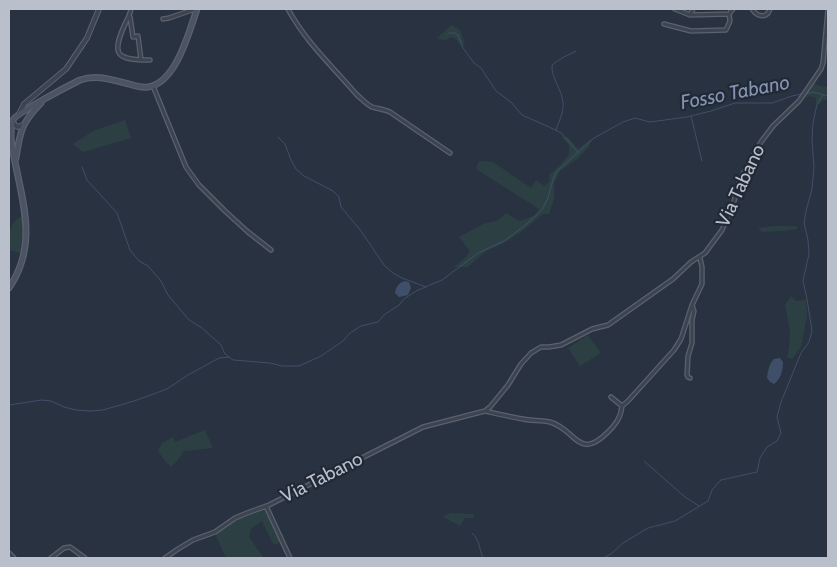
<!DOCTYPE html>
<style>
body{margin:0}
#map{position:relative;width:837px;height:567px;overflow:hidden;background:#293241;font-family:Cabin,sans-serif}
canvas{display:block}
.frame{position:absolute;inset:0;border:10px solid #bac0cb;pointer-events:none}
</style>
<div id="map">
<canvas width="837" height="567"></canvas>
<div class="frame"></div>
</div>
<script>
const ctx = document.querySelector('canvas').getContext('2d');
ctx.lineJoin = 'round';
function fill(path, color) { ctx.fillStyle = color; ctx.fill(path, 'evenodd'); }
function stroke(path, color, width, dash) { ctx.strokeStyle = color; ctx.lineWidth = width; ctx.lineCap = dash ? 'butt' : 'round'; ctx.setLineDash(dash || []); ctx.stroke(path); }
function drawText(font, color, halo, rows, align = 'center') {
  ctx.font = font + ' Cabin,sans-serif'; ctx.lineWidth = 4.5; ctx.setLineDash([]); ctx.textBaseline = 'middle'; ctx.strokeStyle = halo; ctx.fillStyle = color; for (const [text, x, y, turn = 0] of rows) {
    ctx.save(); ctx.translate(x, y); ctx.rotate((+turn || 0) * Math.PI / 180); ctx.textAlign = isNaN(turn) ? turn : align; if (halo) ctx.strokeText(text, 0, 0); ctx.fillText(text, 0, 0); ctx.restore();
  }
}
fill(new Path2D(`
 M452,25L460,30L465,44L461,46L457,40L452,37L446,40L437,39L440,35Z
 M812,83L820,86L828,87V100H824L819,104L816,103V98L809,96L801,101L803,96Z
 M125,120L131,138L83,152L73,144L93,131Z
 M562,137H568L578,149L592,138L589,147L577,159L560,171L554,183V199L549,214H543L520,233L502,244L486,251L468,267H454L465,258L470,251L459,237L485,223L497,221L506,213L519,221L534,216L539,209L476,169L479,161L493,162L531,188L536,180L544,186L549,182L550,174L560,165L569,154V145Z
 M23,215C26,227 23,241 21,253L9,250C9,235 8,224 23,215Z
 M774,226H796L798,229L783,231L762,232L758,228Z
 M791,296L796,301L806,300L807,316L801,347L792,359L787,357L789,348L790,332L785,305Z
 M588,335L601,353L580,366L568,348Z
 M205,430L213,448L184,451L177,461L171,467L165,461L158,451L162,443L173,437L175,442Z
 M264,508L281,542L274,545L262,521L251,529L249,537L264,558H226L215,534L237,519Z
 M450,513L474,514V518H465L460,526L443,517Z`), '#2c4043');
fill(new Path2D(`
 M404,281L409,282L411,288L408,295L399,297L395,293C396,287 398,284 404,281Z
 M780,358L783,362C783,370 781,379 774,384L770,382L767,378C768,371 769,364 774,359Z`), '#404f69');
stroke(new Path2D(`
 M449,33H455L458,35L463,48L474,63L481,68L496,91L511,102L522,115L547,126L561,133L578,152
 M805,94L813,92L828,96
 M691,116L702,161
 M556,130C559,121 564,112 563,103C562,89 551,78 552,65L562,58L576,51
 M278,137L285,144L291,160L296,169L304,176L333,191L339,197L341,207L361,231L384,265L393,273L402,278L426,287
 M82,167L87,180L117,213L130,250L139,261L148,266L161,281L168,295L189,320L202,328L221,345L225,354L233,360L270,363L282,366H299L321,356L343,341L350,333L361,326L378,322L384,315L399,305L404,299L416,291L442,280L478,253L504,241L523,227L542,210L548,198L552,183L556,172L594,138L623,122L635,118L650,122L687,117L711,111L735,103H772L792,96L801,94
 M9,405L42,400L51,401L64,407L76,410L90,411L103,410L134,401L167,389L188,375L219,358L229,357
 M644,461L685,497L699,506
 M472,533C480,540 479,549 483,558
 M604,558L612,553L623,543L648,528L675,521L708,501L712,490L721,480L757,472L760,458L767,447L777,441L781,433L777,417L781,402L801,353L809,342L812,331L807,299L803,281L809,254L808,240L804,223L806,211L812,189L814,168L812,140L813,123L817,104L823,95`), '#404f69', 1);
const minor = new Path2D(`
 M131,9C130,15 128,18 125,24C111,55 116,60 150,60
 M288,9C305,41 333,67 357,95C362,99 366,104 372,107C378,109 384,109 390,112L450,153
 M675,9L690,15L729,14L733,9
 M752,9C757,17 767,19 770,9
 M690,15L693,9
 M130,17L133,37L138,36L141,60
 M163,19L169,18L195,9
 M664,24L691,31L726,30L730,21L729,14
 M153,86L186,167L199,185L225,211L248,232L271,250
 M690,378L688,377L687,375L688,356L692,343V320L694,311L692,305
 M611,397L622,406
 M485,411C498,414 510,417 523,419C532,421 541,420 550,422C576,429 578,462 608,432C616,424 621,417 622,406L628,401L674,350L681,339L692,305L702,284V267L700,258
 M266,506L290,558
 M9,553L14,558
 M51,558L64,548L70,547L85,558
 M165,558L178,549L193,540L215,532L235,518L247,513L269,505L423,427L485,411L490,407L508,385L521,364L531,353L541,347H549L561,345L592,329L608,325L673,279L691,262L705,253L722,230L733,205L740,179L761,142L773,126L799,101L821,69L823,63L828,9`);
const tertiary = new Path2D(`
 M19,114L24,104L66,69L87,38L99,9
 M13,122L15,125L18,127L23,125`);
const secondary = new Path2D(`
 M16,158C20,131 22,122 41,103
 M9,288C42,239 18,192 11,139C11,133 11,125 13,120C16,113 70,85 80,80C97,74 112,80 129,84C135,86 141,88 148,87C176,83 189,32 197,9`);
stroke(minor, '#5b626e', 5.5);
stroke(tertiary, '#5b626e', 6);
stroke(secondary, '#5b626e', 7);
stroke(minor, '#3d4451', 3);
stroke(tertiary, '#3d4451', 4);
stroke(secondary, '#4b5364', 4.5);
drawText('19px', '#bac0cb', '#212936', [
 ["Via Tabano",741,186,-65],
 ["Via Tabano",322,478,-27]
]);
drawText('italic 20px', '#8494b0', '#212936', [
 ["Fosso Tabano",735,93,-11]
]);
</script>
